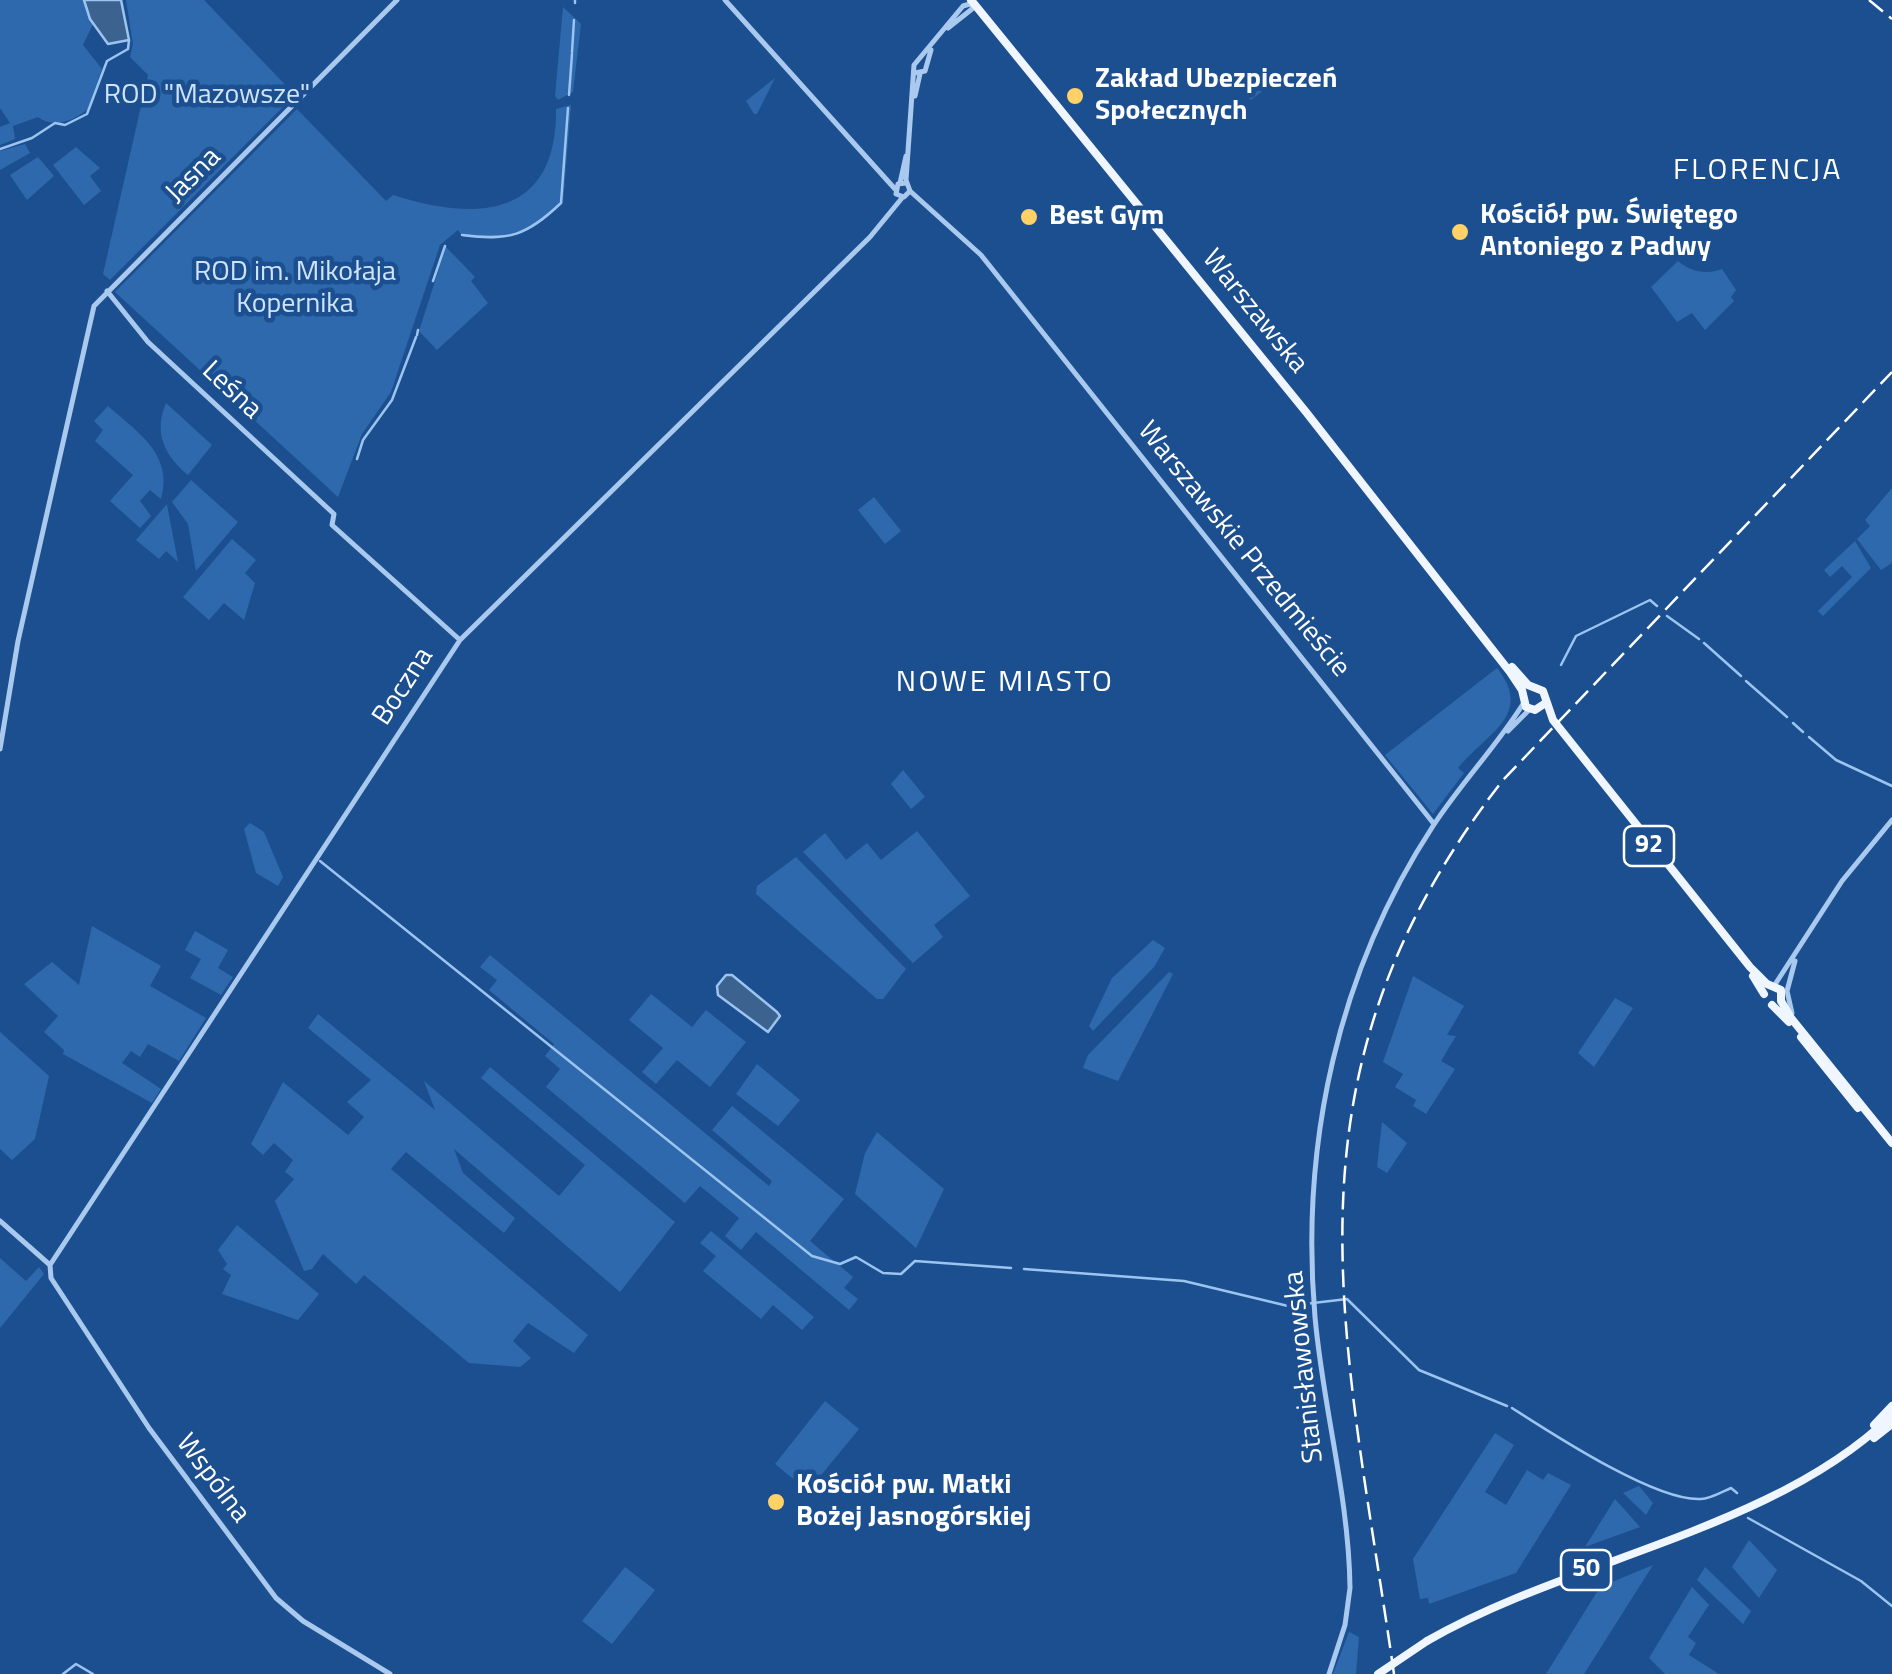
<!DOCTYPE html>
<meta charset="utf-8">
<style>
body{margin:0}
canvas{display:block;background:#1b4f8f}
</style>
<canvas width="1892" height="1674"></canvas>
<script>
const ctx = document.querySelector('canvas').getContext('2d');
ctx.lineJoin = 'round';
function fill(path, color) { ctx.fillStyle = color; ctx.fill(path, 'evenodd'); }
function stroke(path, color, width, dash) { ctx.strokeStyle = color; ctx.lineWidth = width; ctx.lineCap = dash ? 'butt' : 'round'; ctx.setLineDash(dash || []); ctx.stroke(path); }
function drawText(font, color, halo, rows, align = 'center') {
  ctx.font = font + ' "Titillium Web",sans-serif'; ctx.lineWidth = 9; ctx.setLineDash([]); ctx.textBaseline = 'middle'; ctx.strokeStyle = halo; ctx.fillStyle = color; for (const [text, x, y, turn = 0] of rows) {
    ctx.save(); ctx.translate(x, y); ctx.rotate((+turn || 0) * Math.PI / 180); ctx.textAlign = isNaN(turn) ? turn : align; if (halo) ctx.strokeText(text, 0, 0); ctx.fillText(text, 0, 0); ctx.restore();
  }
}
fill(new Path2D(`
 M0,0H84L93,24L83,45L102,69L88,109C73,121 54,129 38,117L13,126L15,139L0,145V127L10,123L0,108Z
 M126,0H204L295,95L110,280L103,274L148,75L130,57L133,44Z
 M563,7L581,24L573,92L558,100L555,96Z
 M1266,68L1276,80L1251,100L1241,88Z
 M775,78L757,114H754L746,101Z
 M571,105L563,203C526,236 511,243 462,236L458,230L440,245L391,392L362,434L338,497L115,292L297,109L386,201L393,195C477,222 557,218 556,109Z
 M25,144L30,153L0,170V151Z
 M76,147L100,168L90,176L101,191L84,205L53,165Z
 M38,157L54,176L27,200L10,175Z
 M446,247L475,277L471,281L488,303L437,350L419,331Z
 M1678,261C1690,272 1708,275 1722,269L1736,290L1731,297L1734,301L1705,330L1692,313L1677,322L1651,287Z
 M166,403L212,445L188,475C165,456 153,433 166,403Z
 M108,406C137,432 174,454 161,499L150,490L140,501L151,516L140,528L110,501L133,475L95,441L103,430L94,421Z
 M191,480L238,522L196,571L188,524L172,502Z
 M1892,488V563L1881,570L1857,539L1870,526L1865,520Z
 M874,497L901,531L885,544L858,510Z
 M167,504V505L178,562L166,551L159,559L136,540Z
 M232,539L256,560L245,573L255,583L244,620L224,603L209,620L183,597Z
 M1855,541L1871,568L1823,616L1818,611L1852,577L1842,566L1830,577L1824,570Z
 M1497,668C1534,715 1487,733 1458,768L1464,773L1433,814L1385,755Z
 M903,770L925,797L911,809L891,784Z
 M250,823L264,832L283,877L278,886L256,873L244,829Z
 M917,831L970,896L934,925L943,937L913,963L803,852L825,833L846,860L867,843L881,860Z
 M796,857L906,969L883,999H877L756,894L757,886Z
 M92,926L161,966L150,986L206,1018L179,1061L148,1044L140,1057L131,1051L122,1063L161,1089L152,1103L63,1054L64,1050L44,1032L58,1016L24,984L52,962L79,985Z
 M195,931L228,950L218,968L233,977L221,995L190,978L201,959L185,950Z
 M1153,940L1165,948L1154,967L1093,1031L1089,1026L1112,978Z
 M490,955L769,1186L772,1181L712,1130L732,1106L844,1199L810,1241L853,1277L844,1288L858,1299L849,1310L756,1232L741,1250L725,1236L739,1218L700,1186L685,1203L546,1087L560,1069L545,1056L554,1044L489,990L497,980L480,967Z
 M1169,972L1173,974L1118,1081L1083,1068L1088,1055Z
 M1413,976L1464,1006L1447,1035L1456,1036L1441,1061L1455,1069L1426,1114L1413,1106L1416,1100L1395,1087L1403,1074L1383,1062Z
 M651,994L692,1027L706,1010L746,1042L710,1087L677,1060L656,1084L642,1072L663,1048L629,1020Z
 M1615,998L1633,1008L1594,1067L1578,1053Z
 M318,1014L435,1110L424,1081L559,1196L585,1165L481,1078L490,1067L675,1222L620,1292L454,1149L463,1173L515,1218L504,1233L406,1152L391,1169L588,1335L574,1353L528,1323L513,1341L531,1358L520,1367L469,1363L364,1275L356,1284L323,1254L312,1269L304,1271L275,1201L294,1179L285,1172L293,1160L274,1143L263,1155L251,1144L283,1082L348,1135L364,1117L347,1102L371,1080L308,1028Z
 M0,1032L49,1076L35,1139L12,1160L0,1149Z
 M757,1064L800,1100L778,1126L736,1094Z
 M1382,1122L1407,1143L1387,1173L1377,1167Z
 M877,1132L944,1189L916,1248L855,1194L865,1153Z
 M237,1225L319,1294L298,1320L222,1294L231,1275L223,1269L227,1264L218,1250Z
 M711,1231L814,1317L802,1330L773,1305L761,1319L703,1271L716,1256L700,1243Z
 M0,1258L26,1281L39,1267L44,1274L0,1328Z
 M825,1401L859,1429L808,1491L775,1464Z
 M1495,1433L1514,1445L1485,1492L1506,1505L1527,1470L1543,1480L1548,1473L1571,1485L1516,1573L1429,1604L1428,1598L1420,1599L1413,1559Z
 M1639,1486L1653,1503L1646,1515L1623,1493Z
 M1615,1499L1640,1527L1585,1547Z
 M1749,1540L1777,1570L1759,1598L1732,1567Z
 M1653,1565L1584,1674H1546L1600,1587Z
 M625,1567L655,1590L612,1644L582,1621Z
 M1705,1567L1751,1611L1743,1624L1697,1580Z
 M1692,1587L1709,1605L1688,1637L1696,1643L1689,1655L1719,1674H1665L1649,1658Z
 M1349,1632L1359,1637L1356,1674H1333Z`), '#2e69ad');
const water = new Path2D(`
 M84,0H121L129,40L108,44L90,19Z
 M726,975H732L777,1012L780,1016L768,1032L718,995L717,986Z`);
fill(water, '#3c6290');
stroke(water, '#9cc4f0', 2.5);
stroke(new Path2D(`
 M575,3V0
 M572,52L574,20
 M569,95L572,54
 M0,149L32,138L55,123L65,125L87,114L107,61L128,49L129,40
 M462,235C510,241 526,236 561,203L568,108
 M433,281L445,246
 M417,335L418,330
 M357,459L363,440L392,400L416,337
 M1667,616L1699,639
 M1704,643L1741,676
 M1561,665L1576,636L1650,600L1657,606
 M1746,681L1787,717
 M1793,723L1803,732
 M1809,737L1836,760L1892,786
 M320,861L812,1256L840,1264L856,1257L883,1273L901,1274L915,1261L1011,1268
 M1024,1269L1184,1281L1288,1306L1347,1299L1419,1370L1507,1406
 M1512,1408C1551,1433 1656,1502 1701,1499C1710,1499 1722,1492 1731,1488L1737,1493
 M1748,1518L1861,1581L1892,1606
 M63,1674L76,1664L93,1674`), '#9cc4f0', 2.5);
stroke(new Path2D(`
 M725,0L895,189
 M973,3L963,6L914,65L906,180L910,191L981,255L1434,824
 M948,28L972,9L973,3
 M915,73L925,71L931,50
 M915,96L920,74
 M900,183L906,156
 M906,183L898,184L896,194L904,197L910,191
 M107,291L148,342L334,514L332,525L460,640
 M1508,731L1530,709
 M0,749L18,641L94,306L397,0
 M1774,986L1842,881L1892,820
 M1792,1013L1787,991L1795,961
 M0,1221L50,1265
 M50,1265L460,640L870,237L902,198
 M50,1265L51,1278L149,1428L276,1598L303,1621L390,1674
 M1329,1674L1345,1625L1350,1588C1349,1497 1323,1408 1315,1317C1300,1144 1338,971 1433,826C1461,783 1496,747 1523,704`), '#a9c9ee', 5);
stroke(new Path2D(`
 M971,0L1306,412L1510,672L1522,690L1526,707L1535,710L1544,704
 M1512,667L1528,685L1543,691L1553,720L1750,967L1767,984L1781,990V1001L1791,1018L1892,1143
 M1753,976L1764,994
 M1772,1005L1789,1022
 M1801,1037L1858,1108
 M1874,1425L1892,1406
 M1874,1438L1892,1424
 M1427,1641C1569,1559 1775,1530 1892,1415`), '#f0f6ff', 8);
stroke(new Path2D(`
 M1869,0L1892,19
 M1394,1674C1345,1331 1270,1079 1503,780L1892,372`), '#fff', 2.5, [18, 8]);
stroke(new Path2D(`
 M1378,1674L1427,1641`), '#f0f6ff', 8);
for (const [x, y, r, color] of [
 [1075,96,10,"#ffd166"],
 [1029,217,10,"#ffd166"],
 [1460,232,10,"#ffd166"],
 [776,1502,10,"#ffd166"]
]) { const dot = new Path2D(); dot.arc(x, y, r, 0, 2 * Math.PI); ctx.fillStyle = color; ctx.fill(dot); stroke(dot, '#1b4f8f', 4); }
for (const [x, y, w] of [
 [1649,846,50],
 [1586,1570,50]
]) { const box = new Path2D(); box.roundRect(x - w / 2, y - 20, w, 40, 8); ctx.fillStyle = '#1b4f8f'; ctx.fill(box); stroke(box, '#fff', 2.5); }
drawText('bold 25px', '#fff', null, [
 ["92",1649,846],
 ["50",1586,1570]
]);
drawText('bold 28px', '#fff', '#1b4f8f', [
 ["Zakład Ubezpieczeń",1095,80],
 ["Społecznych",1095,112],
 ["Kościół pw. Świętego",1480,216],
 ["Antoniego z Padwy",1480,248],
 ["Best Gym",1049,217],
 ["Kościół pw. Matki",796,1486],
 ["Bożej Jasnogórskiej",796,1518]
], 'left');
drawText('28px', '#cfe3fa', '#1b4f8f', [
 ["ROD \"Mazowsze\"",207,96],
 ["ROD im. Mikołaja",295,273],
 ["Kopernika",295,305]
]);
drawText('28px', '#fff', '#1b4f8f', [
 ["Jasna",194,176,-45],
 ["Warszawska",1254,312,51],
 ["Leśna",231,391,43],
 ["Warszawskie Przedmieście",1243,550,51],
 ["Boczna",404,687,-57],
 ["Stanisławowska",1305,1367,-96],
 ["Wspólna",212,1479,53]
]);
ctx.letterSpacing = '2.5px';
drawText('30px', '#fff', '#1b4f8f', [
 ["FLORENCJA",1758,172],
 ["NOWE MIASTO",1005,684]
]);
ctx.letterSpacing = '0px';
</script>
